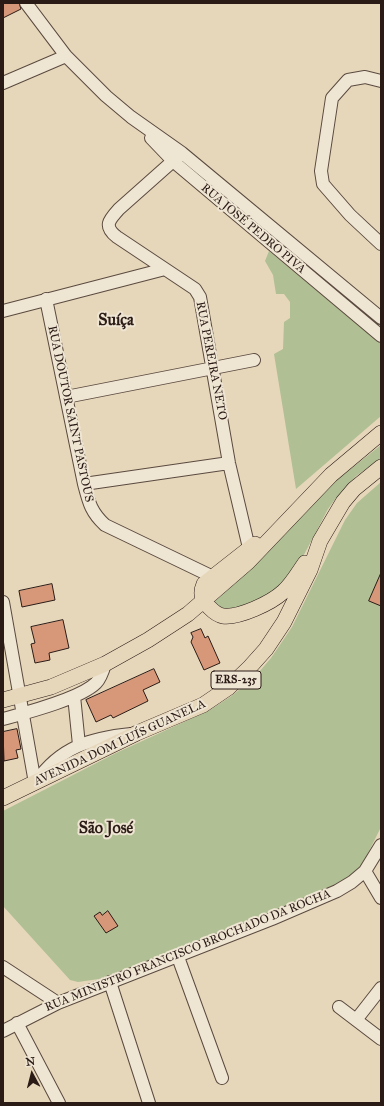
<!DOCTYPE html>
<meta charset="utf-8">
<style>
body{margin:0}
#map{position:relative;width:384px;height:1106px;overflow:hidden;background:#e6d7bb;font-family:"IM FELL Great Primer",serif}
canvas{display:block}
.frame{position:absolute;inset:0;border:4px solid #2b1b16;pointer-events:none}
.north{position:absolute;left:12px;top:1054px;width:40px;height:40px;-webkit-text-stroke:3px #efe5d3;paint-order:stroke;rotate:353deg;font-size:11px;font-weight:700;line-height:16px;text-align:center;color:#2b1b16}
.north::after{content:'';display:block;margin:auto;width:14px;height:18px;background:#2b1b16;clip-path:polygon(50% 0,100% 100%,50% 72%,0 100%)}
</style>
<div id="map">
<canvas width="384" height="1106"></canvas>
<div class="frame"></div>
<div class="north">N</div>
</div>
<script>
const ctx = document.querySelector('canvas').getContext('2d');
ctx.lineJoin = 'round';
function fill(path, color) { ctx.fillStyle = color; ctx.fill(path, 'evenodd'); }
function stroke(path, color, width, dash) { ctx.strokeStyle = color; ctx.lineWidth = width; ctx.lineCap = dash ? 'butt' : 'round'; ctx.setLineDash(dash || []); ctx.stroke(path); }
function drawText(font, color, halo, rows, align = 'center') {
  ctx.font = font + ' "IM FELL Great Primer",serif'; ctx.lineWidth = 4; ctx.setLineDash([]); ctx.textBaseline = 'middle'; ctx.strokeStyle = halo; ctx.fillStyle = color; for (const [text, x, y, turn = 0] of rows) {
    ctx.save(); ctx.translate(x, y); ctx.rotate((+turn || 0) * Math.PI / 180); ctx.textAlign = isNaN(turn) ? turn : align; if (halo) ctx.strokeText(text, 0, 0); ctx.fillText(text, 0, 0); ctx.restore();
  }
}
fill(new Path2D(`
 M274,237L381,325V330L272,240Z
 M269,251L381,344V416L296,489L274,354L283,349L284,322L290,318V302L284,294H276L273,275L265,261Z
 M381,445V458L356,476L336,498L328,509L296,570L273,592L252,604L227,610L212,604L244,575L323,491Z
 M381,482V827L360,869L343,886L99,979L78,982L70,980L3,906V811L116,753L210,710L230,697L253,679L271,658L292,627L345,520L357,503Z`), '#b0bf94');
const building = new Path2D(`
 M3,3H19L21,9L3,18Z
 M381,573V606L369,601Z
 M52,584L55,600L22,607L19,591Z
 M63,620L69,648L49,653L50,660L35,663L31,644L35,643L31,627Z
 M201,629L205,638L208,636L220,663L204,670L191,642L193,637L191,633Z
 M154,669L160,682L143,690L148,701L113,718L111,715L96,722L86,700Z
 M17,729L21,749L16,750L18,758L4,761L3,732Z
 M108,911L118,926L106,933L94,916L100,912L102,915Z`);
fill(building, '#d69879');
stroke(building, '#2b1b16', 1);
const minor = new Path2D(`
 M26,3L66,56L106,96L131,117L182,153L381,318
 M381,81L365,77L348,80L332,98L321,171L323,184L350,215L381,244
 M3,83L66,56
 M151,138L174,162L381,336
 M182,153L119,209C109,220 103,226 117,237L195,289L200,297L229,463L249,548
 M46,299L84,484C89,503 91,512 105,525L211,576
 M3,311L165,269
 M66,397L254,360
 M84,484L229,463
 M3,602L35,783
 M74,696L79,745
 M3,719C25,713 80,699 96,683C101,678 103,671 105,664
 M36,782C60,747 91,738 131,734
 M365,871L381,898
 M178,957L222,1078
 M3,967L58,1003
 M110,982L149,1103
 M339,1007L381,1039
 M356,1020L381,988
 M17,1023L59,1103
 M3,1031L58,1003L272,919L337,891L352,882L365,871L381,845`);
const major = new Path2D(`
 M255,544L204,584C200,593 201,599 208,606C212,610 216,615 223,616C239,618 271,603 283,592C292,584 298,573 305,563
 M3,700L51,687L105,664L148,640L188,614L248,562L331,475L381,433
 M3,798L137,733L203,705L228,688L249,668L266,649L284,622L310,570L320,541L343,502L354,489L381,467`);
stroke(minor, '#5a4a3f', 14);
stroke(major, '#2b1b16', 16);
stroke(minor, '#efe5d3', 12);
stroke(major, '#e6d7bb', 15);
for (const [x, y, w] of [
 [236,680,50]
]) { const box = new Path2D(); box.roundRect(x - w / 2, y - 9, w, 18, 3); ctx.fillStyle = '#efe5d3'; ctx.fill(box); stroke(box, '#2b1b16', 1); }
drawText('bold 11px', '#2b1b16', null, [
 ["ERS-235",236,680]
]);
drawText('12px', '#2b1b16', '#efe5d3', [
 ["RUA JOSÉ PEDRO PIVA",253,229,40],
 ["RUA PEREIRA NETO",211,361,79],
 ["RUA DOUTOR SAINT PASTOUS",70,414,78],
 ["AVENIDA DOM LUÍS GUANELA",120,743,-25],
 ["RUA MINISTRO FRANCISCO BROCHADO DA ROCHA",188,951,-22]
]);
drawText('bold 16px', '#2b1b16', '#efe5d3', [
 ["Suíça",116,321],
 ["São José",106,829]
]);
</script>
